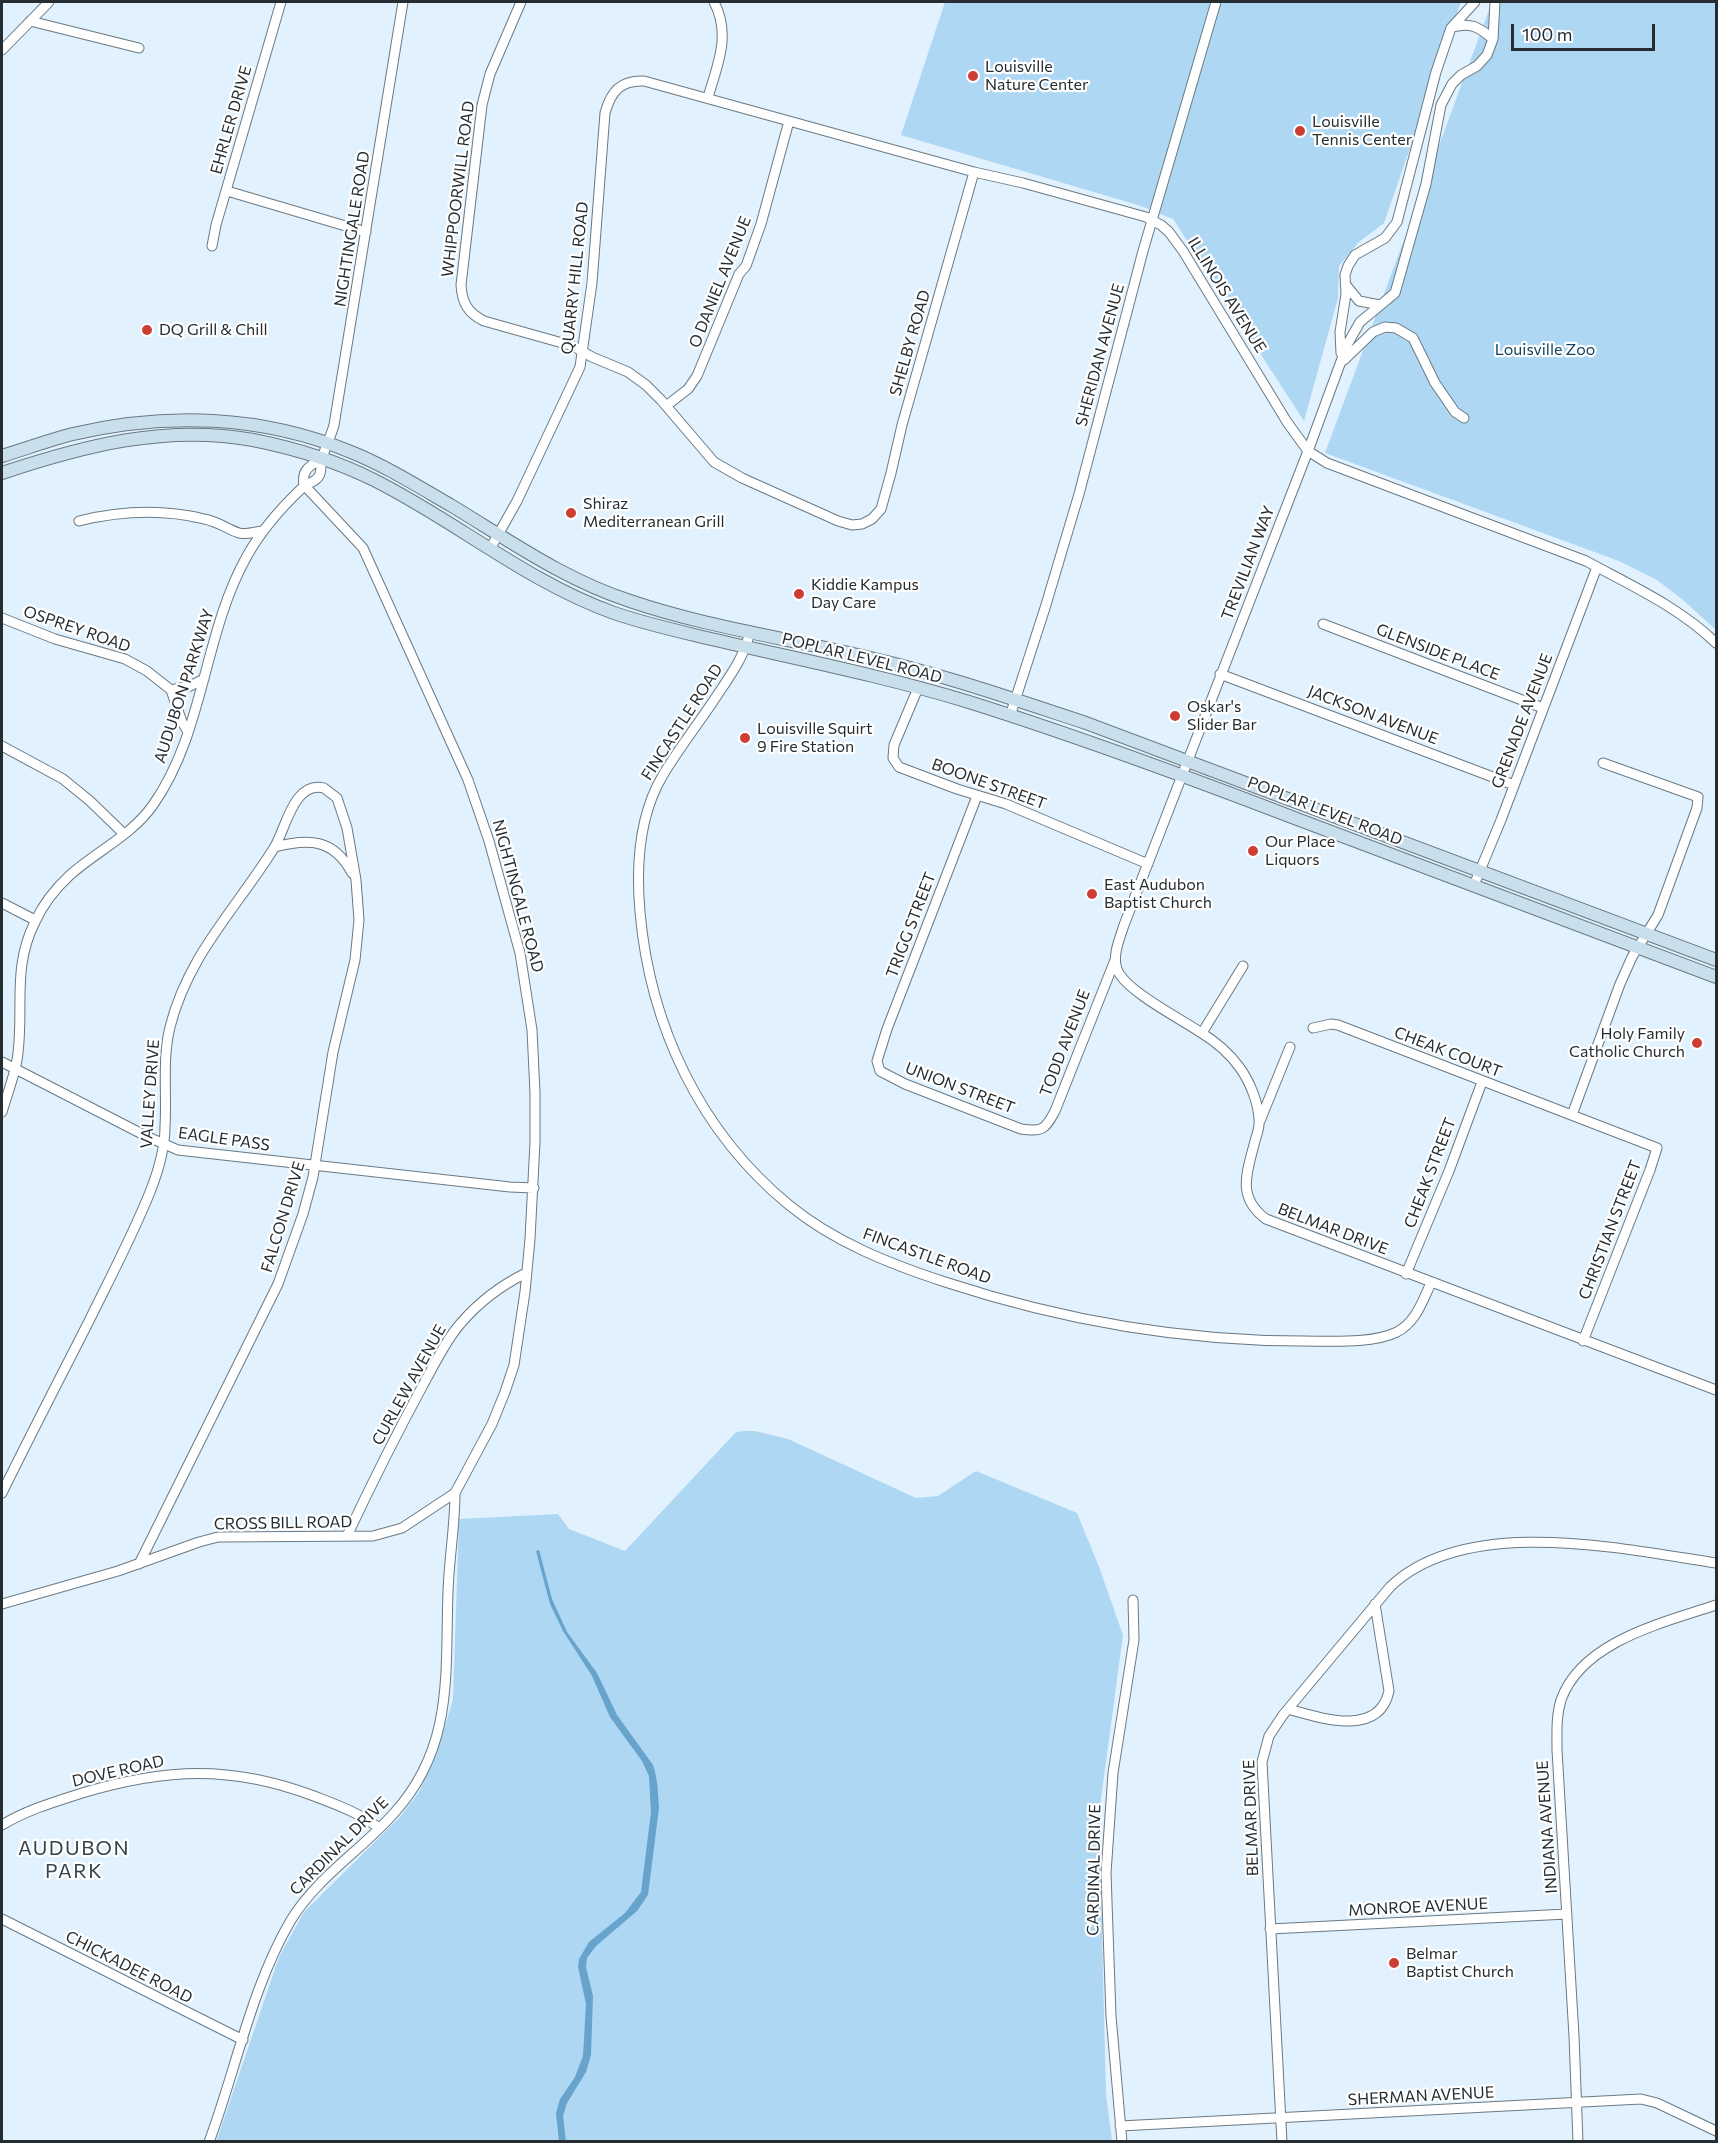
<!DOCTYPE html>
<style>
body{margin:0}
#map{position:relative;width:1718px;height:2143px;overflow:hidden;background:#e1f2fe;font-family:Commissioner,sans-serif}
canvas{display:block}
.frame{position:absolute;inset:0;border:3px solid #262d31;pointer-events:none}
.scale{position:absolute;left:1511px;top:24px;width:144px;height:27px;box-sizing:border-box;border:3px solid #262d31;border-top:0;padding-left:8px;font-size:18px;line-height:21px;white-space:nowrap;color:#262d31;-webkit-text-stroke:4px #fff;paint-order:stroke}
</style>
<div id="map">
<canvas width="1718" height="2143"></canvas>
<div class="frame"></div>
<div class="scale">100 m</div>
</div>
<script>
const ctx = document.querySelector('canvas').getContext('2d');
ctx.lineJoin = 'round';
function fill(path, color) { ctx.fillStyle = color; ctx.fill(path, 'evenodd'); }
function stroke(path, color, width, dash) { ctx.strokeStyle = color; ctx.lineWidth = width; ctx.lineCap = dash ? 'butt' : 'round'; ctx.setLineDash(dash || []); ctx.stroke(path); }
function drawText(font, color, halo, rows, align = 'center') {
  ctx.font = font + ' Commissioner,sans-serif'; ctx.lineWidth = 4.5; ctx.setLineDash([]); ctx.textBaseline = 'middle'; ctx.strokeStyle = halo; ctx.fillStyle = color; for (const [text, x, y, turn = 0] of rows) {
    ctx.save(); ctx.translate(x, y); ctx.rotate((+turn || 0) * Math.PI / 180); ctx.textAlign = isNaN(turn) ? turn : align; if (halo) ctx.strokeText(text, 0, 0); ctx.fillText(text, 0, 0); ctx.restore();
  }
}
fill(new Path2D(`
 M945,2H1461L1384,223L1359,242L1339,266L1338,298L1304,421L1173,219L1141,206L901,135Z
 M1492,2H1716V630L1683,600L1657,580L1619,561L1325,453Z
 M745,1431H755L788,1439L916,1498L938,1496L976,1471L1077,1513L1099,1567L1123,1635L1099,1814L1106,2094L1112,2141L216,2142L279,1957L304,1912L400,1817L419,1792L440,1743L453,1699L459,1519L558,1514L569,1529L625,1551L736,1432Z`), '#aed7f4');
fill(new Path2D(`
 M539,1550L552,1599L567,1632L597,1673L617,1715L653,1765C658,1779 658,1794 659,1808L648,1895L637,1911L596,1946L587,1958L586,1967L593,1996L591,2055L586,2072L567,2103L563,2116L566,2142L559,2141L556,2113L560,2099L575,2077L583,2056L586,2004L578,1967L579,1959L589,1942L625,1913L641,1892L651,1812L649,1776L642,1761L610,1717L592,1676L563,1631L550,1604L536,1551Z`), '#67a3ca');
const street = new Path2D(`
 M521,2L490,74L482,105L461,285C462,303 468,313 484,321L573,346L592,357L628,372L646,385L661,400L714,462L742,478L838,521L852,525L862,524L872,519L881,509L891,473L902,425L974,172
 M1495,2L1493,39L1487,55L1477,66L1461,75L1452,84L1441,105L1426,184L1395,293L1360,322L1347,345L1308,451L1124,925C1120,938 1112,955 1117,969C1124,990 1181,1019 1200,1032C1215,1041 1230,1054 1240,1068C1250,1082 1258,1102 1259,1119C1260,1125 1257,1135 1255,1141C1247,1172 1236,1197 1266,1219L1716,1390
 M30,21L139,48
 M1453,27C1470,22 1479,27 1493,39
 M2,50L49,2
 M708,97C718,64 731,34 714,2
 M227,191L366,232
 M212,246L216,225L281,2
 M1346,285L1359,301L1380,305
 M1341,353L1340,332L1346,294L1345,275L1348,266L1355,255L1385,238L1397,222L1436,72L1451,28L1475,2
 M1344,360L1373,332L1385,327L1396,328L1413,338L1435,383L1455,412L1464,418
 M666,406L688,389L697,376L739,274L746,266L761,224L789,121
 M304,485C301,470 310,466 322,458
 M79,521C120,511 163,509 204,519C217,521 227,529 239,533C245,535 255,532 262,531
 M490,549L517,501L580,367L592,283L605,113C611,91 621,80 644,81L974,172L1023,183L1146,217L1161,225L1169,232L1183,251L1287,422L1308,451L1327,463L1586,561C1632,586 1679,607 1716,643
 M2,618L55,639L125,659L147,671L171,690L182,722L188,732
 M1323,624L1543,708
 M750,631C745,656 730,676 716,697C699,723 679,748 663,775C639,815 636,867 640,912C650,1026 700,1132 789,1205C834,1242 890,1264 945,1282C1061,1320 1181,1341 1303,1341C1331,1341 1372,1344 1397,1332C1416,1322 1422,1302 1431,1283
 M1220,674L1514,785
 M918,688L894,745L893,758L899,767L957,789L1006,804L1148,864
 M171,690L190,686L204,679
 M1010,716L1045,608L1079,494L1143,251L1216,2
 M2,746L63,779L90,801L124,834
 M977,796L887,1029L877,1061L880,1071L905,1084L1021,1129C1042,1132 1045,1130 1055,1111L1115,960
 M275,847C309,838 334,839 352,873
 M1474,885L1501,820L1597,567
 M2,903L35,920
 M1313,1028L1331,1024L1338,1025L1657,1148L1650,1170L1583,1341
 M1202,1033L1243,966
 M2,1062L146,1136L178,1150L510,1187L534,1188
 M2,1112C7,1095 14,1077 17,1060C25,1012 11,969 35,922C43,904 56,888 70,875C97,851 132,835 153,805C205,731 203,634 247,556C261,531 280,509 301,489C306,483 315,483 319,476C322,471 320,465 322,459C325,447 331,436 334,425L403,2
 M1572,1115L1620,984L1632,957L1658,915L1697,808L1698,797L1603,763
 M1260,1121L1290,1047
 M1406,1274L1449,1171L1482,1082
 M2,1493C30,1436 59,1380 88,1323C109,1280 132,1237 150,1192C158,1172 165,1148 165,1126C167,1094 162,1059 170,1027C188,955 236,909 274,848C286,829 293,781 324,788L337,798L347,828L356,880L359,920L355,960L333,1052L313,1177L303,1214L278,1284L139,1564
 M347,1536C371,1485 396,1435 423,1385C435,1364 445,1341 461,1323C479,1302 502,1285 526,1273
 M2,1604L118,1571L199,1542L218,1537L373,1536L402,1528L455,1493L492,1424L505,1392L514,1365L525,1292L530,1239L535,1142V1093L532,1030L520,953L489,841L468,780L363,548L304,485
 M1288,1709C1320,1718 1379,1738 1389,1691L1375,1604
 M2,1825C27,1810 54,1802 82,1793C166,1768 231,1765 314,1796C337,1805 360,1813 379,1828
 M2,1919L243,2040
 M1270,1929L1567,1914
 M1120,2126L1641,2099L1657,2103L1716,2131
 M209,2142C236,2069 252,1986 291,1920C318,1876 362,1850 395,1812C454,1746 445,1674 448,1592C449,1559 455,1526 455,1493
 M1122,2142L1111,2016L1106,1873L1113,1773L1134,1640L1133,1600
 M1282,2142L1262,1762L1269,1736L1283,1715L1390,1587C1466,1514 1623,1549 1716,1563
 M1578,2142L1574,2036L1557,1750C1557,1733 1556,1716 1561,1700C1582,1641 1663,1623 1716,1605`);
const secondary = new Path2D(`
 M2,456C25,449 49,440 73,434C166,412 262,415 351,452C386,466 419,487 452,506C510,541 565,580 630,601C706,627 787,638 866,657C941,674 1013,699 1086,723L1716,960
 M2,473C83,446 166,424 253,440C294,448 336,461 374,480C456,521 527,582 614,613C646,624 678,631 711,639C797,659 884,676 969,702C1080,737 1188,777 1297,819C1436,872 1577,924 1716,977`);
stroke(street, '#6a7983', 11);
stroke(secondary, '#6a7983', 14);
stroke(street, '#fff', 9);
stroke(secondary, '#cadfec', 12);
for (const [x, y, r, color] of [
 [973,76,6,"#cc3e34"],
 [1300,131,6,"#cc3e34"],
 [147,330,6,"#cc3e34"],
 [571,513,6,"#cc3e34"],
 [799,594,6,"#cc3e34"],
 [1175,716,6,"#cc3e34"],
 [745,738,6,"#cc3e34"],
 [1253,851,6,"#cc3e34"],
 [1092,894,6,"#cc3e34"],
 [1697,1043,6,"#cc3e34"],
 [1394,1963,6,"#cc3e34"]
]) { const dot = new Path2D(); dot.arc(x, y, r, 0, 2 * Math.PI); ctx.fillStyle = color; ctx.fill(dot); stroke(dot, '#fff', 2); }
drawText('16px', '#262d31', '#fff', [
 ["Louisville",985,67],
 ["Nature Center",985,85],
 ["Louisville",1312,122],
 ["Tennis Center",1312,140],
 ["DQ Grill & Chill",159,330],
 ["Shiraz",583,504],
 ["Mediterranean Grill",583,522],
 ["Kiddie Kampus",811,585],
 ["Day Care",811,603],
 ["Oskar's",1187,707],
 ["Slider Bar",1187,725],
 ["Louisville Squirt",757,729],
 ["9 Fire Station",757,747],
 ["Our Place",1265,842],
 ["Liquors",1265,860],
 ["East Audubon",1104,885],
 ["Baptist Church",1104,903],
 ["Holy Family",1685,1034,"right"],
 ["Catholic Church",1685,1052,"right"],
 ["Belmar",1406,1954],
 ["Baptist Church",1406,1972]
], 'left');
drawText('16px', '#262d31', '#fff', [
 ["EHRLER DRIVE",231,120,-74],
 ["WHIPPOORWILL ROAD",458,189,-83],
 ["NIGHTINGALE ROAD",352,229,-81],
 ["QUARRY HILL ROAD",575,278,-84],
 ["O DANIEL AVENUE",720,282,-68],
 ["ILLINOIS AVENUE",1227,295,58],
 ["SHELBY ROAD",910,343,-74],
 ["SHERIDAN AVENUE",1100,355,-75],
 ["TREVILIAN WAY",1248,563,-69],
 ["OSPREY ROAD",77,629,19],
 ["GLENSIDE PLACE",1438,652,21],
 ["POPLAR LEVEL ROAD",862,658,14],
 ["AUDUBON PARKWAY",184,686,-72],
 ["JACKSON AVENUE",1373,715,21],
 ["GRENADE AVENUE",1522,721,-69],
 ["FINCASTLE ROAD",682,722,-57],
 ["BOONE STREET",989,784,20],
 ["POPLAR LEVEL ROAD",1325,811,21],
 ["NIGHTINGALE ROAD",518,896,75],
 ["TRIGG STREET",911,925,-69],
 ["TODD AVENUE",1065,1043,-69],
 ["CHEAK COURT",1448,1052,21],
 ["UNION STREET",960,1088,21],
 ["VALLEY DRIVE",150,1094,-86],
 ["EAGLE PASS",224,1139,8],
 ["CHEAK STREET",1430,1173,-69],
 ["FALCON DRIVE",283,1217,-73],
 ["BELMAR DRIVE",1333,1229,21],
 ["CHRISTIAN STREET",1610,1230,-69],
 ["FINCASTLE ROAD",927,1256,20],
 ["CURLEW AVENUE",409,1385,-61],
 ["CROSS BILL ROAD",283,1523,-1],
 ["DOVE ROAD",118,1771,-13],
 ["BELMAR DRIVE",1251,1818,-92],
 ["INDIANA AVENUE",1547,1827,-94],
 ["CARDINAL DRIVE",339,1846,-45],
 ["CARDINAL DRIVE",1094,1870,-89],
 ["MONROE AVENUE",1418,1907,-3],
 ["CHICKADEE ROAD",129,1967,27],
 ["SHERMAN AVENUE",1421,2096,-3]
]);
drawText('16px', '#144460', '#fff', [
 ["Louisville Zoo",1545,350]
]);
ctx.letterSpacing = '1.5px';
drawText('20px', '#35434c', '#fff', [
 ["AUDUBON",74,1848],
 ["PARK",74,1871]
]);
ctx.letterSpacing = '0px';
</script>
